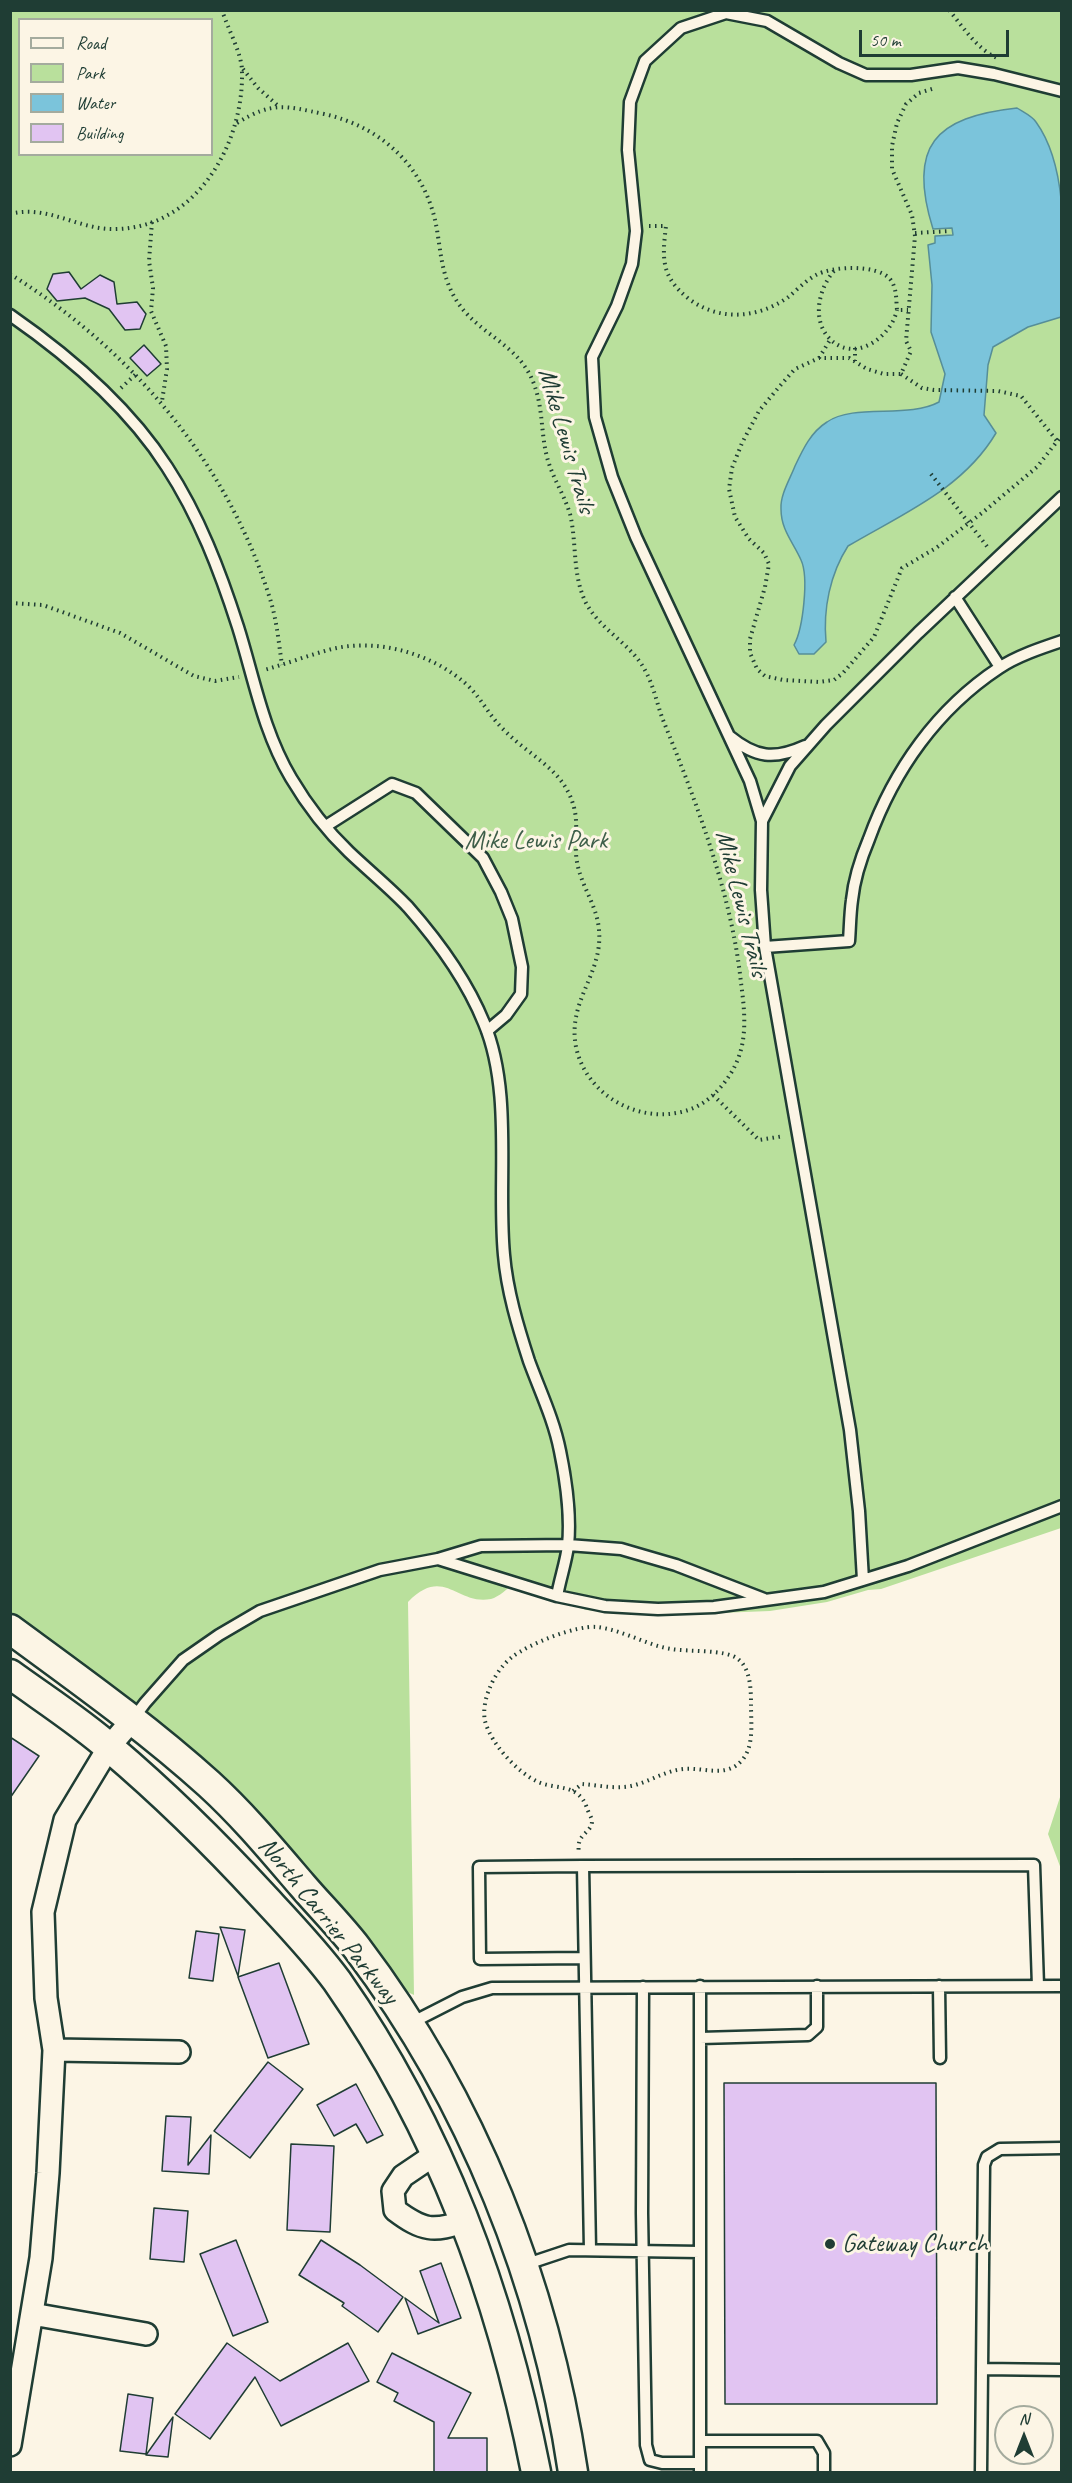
<!DOCTYPE html>
<style>
body{margin:0}
#map{position:relative;width:1072px;height:2483px;overflow:hidden;background:#fcf5e5;font-family:Caveat,sans-serif}
canvas{display:block}
.frame{position:absolute;inset:0;border:12px solid #1f3d34;pointer-events:none}
.legend{position:absolute;left:18px;top:18px;width:195px;height:138px;box-sizing:border-box;background:#fcf5e5;border:2px solid #a4ab9e;margin:0;padding:8px 10px;list-style:none;font-size:18px;color:#1f3d34}
.legend li{display:flex;align-items:center;gap:12px;height:30px}
.legend b{width:30px;border:2px solid #a4ab9e}
.north{position:absolute;left:994px;top:2405px;width:60px;height:60px;box-sizing:border-box;background:#fcf5e5;border:2px solid #a4ab9e;border-radius:50%;rotate:0deg;font-size:16px;font-weight:700;line-height:24px;text-align:center;color:#1f3d34}
.north::after{content:'';display:block;margin:auto;width:21px;height:27px;background:#1f3d34;clip-path:polygon(50% 0,100% 100%,50% 72%,0 100%)}
.scale{position:absolute;left:859px;top:30px;width:150px;height:27px;box-sizing:border-box;border:3px solid #1f3d34;border-top:0;padding-left:8px;font-size:18px;line-height:21px;white-space:nowrap;color:#1f3d34;-webkit-text-stroke:4px #fcf5e5;paint-order:stroke}
</style>
<div id="map">
<canvas width="1072" height="2483"></canvas>
<div class="frame"></div>
<ul class="legend">
<li><b style="height:8px;background:#fcf5e5"></b>Road</li>
<li><b style="height:16px;background:#b9e09c"></b>Park</li>
<li><b style="height:16px;background:#7bc4db"></b>Water</li>
<li><b style="height:16px;background:#e1c4f2"></b>Building</li>
</ul>
<div class="north">N</div>
<div class="scale">50 m</div>
</div>
<script>
const ctx = document.querySelector('canvas').getContext('2d');
ctx.lineJoin = 'round';
function fill(path, color) { ctx.fillStyle = color; ctx.fill(path, 'evenodd'); }
function stroke(path, color, width, dash) { ctx.strokeStyle = color; ctx.lineWidth = width; ctx.lineCap = dash ? 'butt' : 'round'; ctx.setLineDash(dash || []); ctx.stroke(path); }
function drawText(font, color, halo, rows, align = 'center') {
  ctx.font = font + ' Caveat,sans-serif'; ctx.lineWidth = 6; ctx.setLineDash([]); ctx.textBaseline = 'middle'; ctx.strokeStyle = halo; ctx.fillStyle = color; for (const [text, x, y, turn = 0] of rows) {
    ctx.save(); ctx.translate(x, y); ctx.rotate((+turn || 0) * Math.PI / 180); ctx.textAlign = isNaN(turn) ? turn : align; if (halo) ctx.strokeText(text, 0, 0); ctx.fillText(text, 0, 0); ctx.restore();
  }
}
fill(new Path2D(`
 M11,11H1061V1528L881,1589L868,1590L827,1602L770,1611L667,1615L586,1610L514,1583C508,1588 499,1597 491,1599C457,1606 444,1565 408,1602L414,1995L399,1988L102,1681L11,1614ZM20,20H212V154H20Z
 M1061,1794V1869L1048,1834Z`), '#b9e09c');
const water = new Path2D(`
 M1017,108C1023,112 1032,116 1036,122C1072,172 1062,258 1061,317L1028,327L993,347L988,365L984,415L996,433C963,489 902,514 848,546C830,574 823,609 826,642L814,654H799L794,645C803,629 809,577 801,560C793,542 781,530 781,509C780,495 790,479 795,466C803,449 811,432 827,422C854,403 908,419 939,402L945,374L931,332L932,285L928,245L935,243V236L953,235L952,228L933,229C907,146 935,117 1017,108Z`);
fill(water, '#7bc4db');
stroke(water, '#568e98', 1.5);
const building = new Path2D(`
 M69,272L81,289L100,275L114,282L117,304L137,302L146,314L140,329L125,330L109,309L85,298L57,301L47,289L53,274Z
 M144,345L161,364L147,376L130,358Z
 M10,1737L39,1756L10,1798Z
 M220,1927L245,1930L238,1976Z
 M196,1931L219,1934L213,1981L189,1978Z
 M279,1963L309,2044L268,2058L238,1977Z
 M268,2062L303,2089L250,2158L214,2131Z
 M724,2083H936L937,2404H725Z
 M356,2084L383,2135L367,2143L356,2124L334,2136L317,2105Z
 M166,2116L191,2117L188,2165L211,2135L209,2174L162,2171Z
 M291,2144L334,2146L330,2232L287,2230Z
 M154,2208L188,2211L184,2262L150,2259Z
 M236,2240L268,2322L233,2336L200,2254Z
 M321,2240L360,2265L403,2297L378,2332L342,2306L344,2303L299,2275Z
 M441,2263L461,2318L418,2334L405,2298L439,2323L420,2271Z
 M227,2343L280,2381L348,2343L369,2381L281,2426L255,2377L210,2439L175,2414Z
 M392,2353L471,2393L448,2438H487V2472H434V2422L394,2401L398,2393L377,2382Z
 M128,2394L153,2398L146,2454L120,2451Z
 M173,2417L168,2457L146,2455Z`);
fill(building, '#e1c4f2');
stroke(building, '#1f3d34', 1.5);
const lane = new Path2D(`
 M10,315C69,356 128,406 167,467C199,516 220,571 238,627C254,678 263,731 291,778C307,805 327,831 349,852C369,871 390,888 408,907C438,941 467,981 484,1023C513,1092 497,1182 504,1255C507,1291 518,1327 529,1361C540,1391 554,1420 560,1451C566,1480 571,1516 568,1546C566,1562 560,1579 557,1596
 M955,597L1000,667
 M729,736C756,758 774,760 805,746
 M762,821L790,766L826,725L918,633L1062,497
 M326,826L392,784L416,793L483,858L501,892L512,919L522,967L521,994L506,1015L487,1031
 M765,947L849,941C850,928 850,914 852,900C854,880 861,858 869,839C894,770 937,709 999,668C1017,656 1041,648 1062,641
 M438,1559L557,1596L605,1606L658,1609L714,1607L824,1592L908,1566L1062,1506
 M863,1580L859,1511L850,1430L765,947L761,890L762,821L750,781L636,537L612,477L595,417L592,357L617,306L632,264L636,231L628,150L630,102L645,61L681,28L726,13L767,21L839,63L866,75H911L958,68L994,74L1062,91
 M133,1719L145,1703L183,1660L219,1635L260,1611L380,1570L438,1559L481,1546L568,1545L621,1549L676,1565L764,1599
 M583,1866L1034,1865L1038,1986
 M584,1958L480,1959L479,1867L583,1866L590,2249
 M700,1986V2472
 M939,1986L940,2058
 M643,1987L642,2213L646,2445L650,2460L662,2463H700
 M411,2023L462,1997L492,1988L1062,1986
 M700,2038L808,2035L817,2027V1986
 M524,2265L569,2250L700,2252
 M982,2369L1062,2370
 M700,2441H817L824,2453V2472
 M981,2472L984,2165L987,2157L1000,2149L1062,2148`);
const street = new Path2D(`
 M54,2050L179,2052
 M437,2153L403,2176L393,2191L395,2210C423,2231 433,2232 466,2221
 M32,2314L146,2334
 M10,2445L41,2258L48,2173L54,2050L46,1998L43,1912L65,1820L109,1747L133,1719`);
const secondary = new Path2D(`
 M10,1629C78,1679 147,1728 209,1784C243,1815 272,1850 302,1885C320,1906 340,1926 357,1948C473,2101 545,2284 573,2472
 M10,1674C43,1698 79,1721 110,1748C163,1793 215,1844 262,1895C288,1923 315,1951 337,1981C441,2130 501,2295 536,2472`);
stroke(lane, '#1f3d34', 15);
stroke(street, '#1f3d34', 26);
stroke(secondary, '#1f3d34', 33);
stroke(new Path2D(`
 M949,10C964,28 976,48 997,58
 M243,69L258,88L277,105
 M932,89L919,93L906,104L897,123L892,146V169L912,215L915,236L906,341L911,351L901,374H884L867,369L849,358H819L795,369L779,387L759,411L742,443L732,468L729,489L735,517L749,539L764,553L769,564L765,587L750,639V653L757,669L765,676L783,680L819,682L834,680L843,673L874,637L902,568L936,548L982,513L1037,467L1062,435
 M237,123C273,101 285,106 324,114C383,127 427,169 437,230C441,254 442,276 455,298C476,335 521,343 535,387C543,410 541,434 547,457C552,477 564,494 570,514C577,543 572,575 586,603C601,631 632,644 646,672C654,687 657,704 663,720C696,801 732,895 741,983C744,1005 747,1031 740,1053C734,1074 716,1097 696,1107C647,1129 587,1099 576,1047C567,1000 603,975 599,930C597,905 581,886 577,862C574,846 578,828 575,812C567,770 531,758 504,730C489,716 481,697 465,683C430,653 377,638 332,649C309,655 286,664 264,670
 M10,214C48,204 80,231 117,229C197,227 244,143 242,71C242,54 227,27 222,10
 M152,222L149,261L153,288L151,311L166,346L167,369L162,401
 M649,226H666C662,259 661,277 689,299C719,321 756,319 787,298C796,291 805,281 816,275C832,266 877,264 890,279C897,288 896,299 897,310H908
 M915,233L950,231
 M834,271C819,288 811,320 830,339C855,364 891,337 897,310
 M10,274C132,350 229,464 271,602C277,622 279,645 282,665
 M855,348V361
 M819,358L830,340
 M901,374L922,388L934,390L998,391L1021,396L1057,441
 M121,388L136,374
 M931,474L989,549
 M10,603L43,605L120,633L194,676L215,681L239,677
 M713,1095L759,1140L784,1136
 M573,1791L582,1784C595,1785 610,1788 623,1787C644,1786 662,1771 683,1769C705,1767 727,1779 743,1759C754,1745 751,1723 751,1706C751,1691 751,1669 738,1659C725,1649 689,1652 671,1649C646,1645 623,1630 597,1627C576,1625 529,1644 512,1657C502,1665 493,1678 489,1690C485,1699 483,1712 485,1721C491,1744 517,1772 538,1782C557,1790 578,1783 587,1808C588,1812 592,1818 592,1821C592,1830 583,1833 580,1840C578,1844 579,1850 578,1854`), '#1f3d34', 4, [1.5, 4.5]);
stroke(lane, '#fcf5e5', 10);
stroke(street, '#fcf5e5', 21);
stroke(secondary, '#fcf5e5', 28);
for (const [x, y, r, color] of [
 [830,2244,6,"#1f3d34"]
]) { const dot = new Path2D(); dot.arc(x, y, r, 0, 2 * Math.PI); ctx.fillStyle = color; ctx.fill(dot); stroke(dot, '#fcf5e5', 2); }
drawText('26px', '#1f3d34', '#fcf5e5', [
 ["Mike Lewis Trails",566,441,74],
 ["Mike Lewis Trails",741,904,76],
 ["North Carrier Parkway",328,1921,51]
]);
drawText('26px', '#3e5e49', '#fcf5e5', [
 ["Mike Lewis Park",536,841]
]);
drawText('26px', '#1f3d34', '#fcf5e5', [
 ["Gateway Church",842,2244]
], 'left');
</script>
